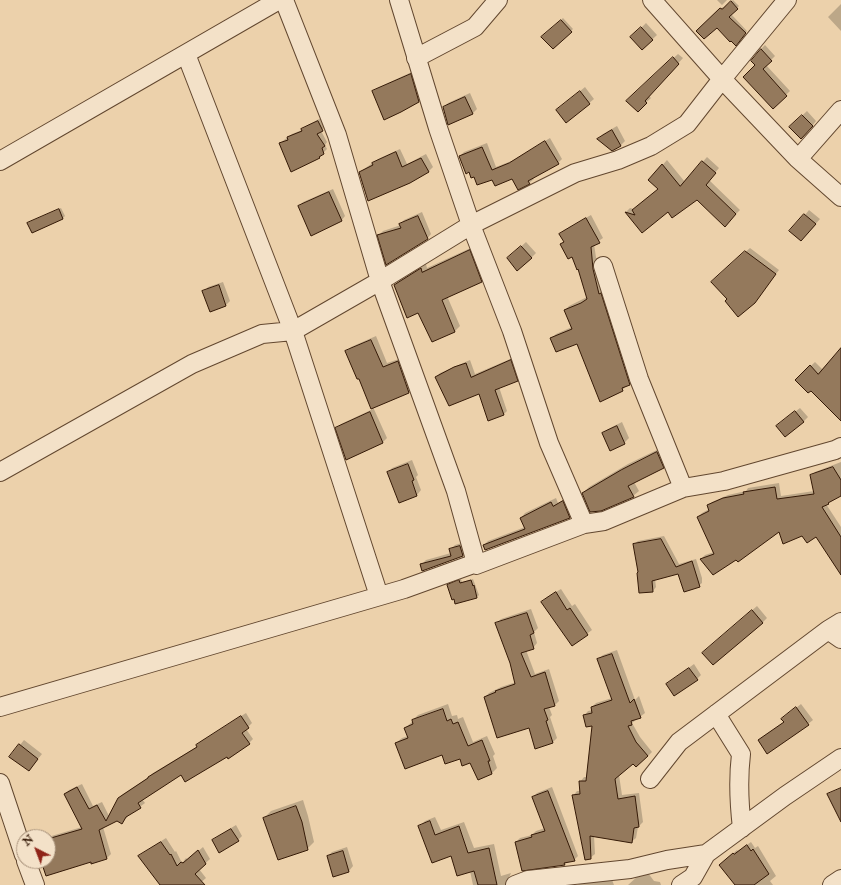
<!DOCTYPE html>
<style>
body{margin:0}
#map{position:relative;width:841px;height:885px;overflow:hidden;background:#ecd1ab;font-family:"IM FELL Double Pica",serif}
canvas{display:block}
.north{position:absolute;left:16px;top:829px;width:40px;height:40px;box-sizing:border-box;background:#f3e1c8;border:1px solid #a7917a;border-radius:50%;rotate:318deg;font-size:11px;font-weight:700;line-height:16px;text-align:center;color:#341906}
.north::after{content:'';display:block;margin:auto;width:14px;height:18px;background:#8f2418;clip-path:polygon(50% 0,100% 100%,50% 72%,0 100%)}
</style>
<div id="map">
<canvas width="841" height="885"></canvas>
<div class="north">N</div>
</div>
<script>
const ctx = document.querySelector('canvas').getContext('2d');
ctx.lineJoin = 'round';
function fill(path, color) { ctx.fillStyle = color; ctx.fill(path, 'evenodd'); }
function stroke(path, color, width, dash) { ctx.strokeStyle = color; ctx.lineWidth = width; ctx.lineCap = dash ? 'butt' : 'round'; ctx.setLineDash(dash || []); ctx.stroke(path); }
fill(new Path2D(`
 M717,0H727L722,5Z
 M733,0L739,6L731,14L747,31L738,42L717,27L698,31L723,7L724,8Z
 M841,4V31L828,17Z
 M563,18L573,29L553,48L543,37Z
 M646,23L657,35L642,49L632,37Z
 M765,45L775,56L766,65L790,91L773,107L756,65L761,49Z
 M678,54L683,58L649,96L651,98L638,110L632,96Z
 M414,71L422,97L418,101L373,92L377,88Z
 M585,87L594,99L566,122L562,106Z
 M470,93L477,109L472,114L444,107L448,103Z
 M807,111L816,121L806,134L790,127Z
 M321,118L325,127L321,131L327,142L325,145L327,149L319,157L280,143L292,134L302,130L306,126Z
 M617,126L625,141L620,146L599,138L603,134Z
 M550,138L562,159L558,163L533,178L534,179L529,183L519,188L512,178L493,179L475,175L460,156L464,152L487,143L496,167L514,160Z
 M400,149L407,164L426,154L433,167L429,171L369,200L360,172L378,159Z
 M707,157L719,168L709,180L740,210L725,225L697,198L668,211L642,232L626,212L630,208L634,209L659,189L649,180L667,160L685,182Z
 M333,189L345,216L341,221L299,206L303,202Z
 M61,208L65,216L63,218L32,232L29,223L31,221Z
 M809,210L820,219L806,235L805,215Z
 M422,212L431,234L427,239L379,235L383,231L401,225L400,224L404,220Z
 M591,215L603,238L594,244L597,264L634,380L622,390L577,343L552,338L556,334L572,327L565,310L569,306L587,297L578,268L573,256L561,244L565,241L560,234L564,230Z
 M526,242L536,253L531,258L513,254Z
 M475,246L486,276L481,281L447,296L460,326L455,331L419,312L395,285L400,280L426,264L427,268Z
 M750,248L779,270L759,296L728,299L712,282Z
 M223,282L230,301L226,305L210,311L204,292L208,287Z
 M376,336L387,363L402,358L413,387L409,392L373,407L387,438L383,442L346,459L337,428L341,424L373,409L360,377L347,351L351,347Z
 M841,349V417L811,389L796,380L815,362L823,370Z
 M515,357L521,376L517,380L499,387L507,411L503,415L480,392L436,377L440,373L470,360L475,374Z
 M800,408L808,417L803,422H782Z
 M622,422L629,438L624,443L603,433L608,429Z
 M663,447L669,461L663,467L634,482L639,491L633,496L583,493L589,487L628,464Z
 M412,460L418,475L416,477L421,490L417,495L399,502L388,473L392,468Z
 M841,462V494L826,504L841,527V563L816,536L779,531L736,559H701L705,555L714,552L698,517L702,513L709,509L708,506L712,502L728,495L746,491L748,488L779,483L781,496L814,491L811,476L815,472Z
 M556,498L558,503L567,498L574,513L569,517L484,545L488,541L525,527L521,518L525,513Z
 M664,536L679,564L696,559L702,578V583L698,586L679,573L655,579L656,587L653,591L638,573L634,544L638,541Z
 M465,542L467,551L463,556L421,565L426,560L451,553L450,550L455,545Z
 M461,579L462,582L473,579L479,595L477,597L448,585Z
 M561,589L572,606L575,604L592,630L572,645L543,602L547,597Z
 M757,606L767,618L762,623L703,653Z
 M531,609L538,628L534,632L537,643L533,648L526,650L535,674L549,669L559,701L555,705L549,707L552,715L550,717L557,738L553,742L485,697L489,693L501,687L516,682L511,663L496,624L501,619Z
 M617,650L635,700L639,696L645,713L632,723L640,737L652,752L648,756L633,762L619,775L622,795L639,793L643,822L638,827L636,838L631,842L594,836L595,854L590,858L573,796L577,791H581L580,782L584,777H587L593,724L584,716L588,711L593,710L592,707L596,703L612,698L598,659L603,655Z
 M694,664L701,675L697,679L667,684Z
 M448,704L452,716L457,715L458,719L463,717L473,742L487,736L495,754L493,756L497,768L492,773L478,779L471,762L460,757L396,743L402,738L408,736L405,728L413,721V720L418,715Z
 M801,704L813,720L808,724L759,740L784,722L782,719Z
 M246,713L252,723L246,729L253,739L249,743L228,757L227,756L182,774L142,799L145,803L129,815L122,823L117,820L103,827L111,854L107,858L92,862V861L46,875L42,861H48V837L82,827L65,794L69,790L82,784L93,806L102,802L109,816L118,799L123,794L149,777L153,773L198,746L197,745L201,741Z
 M24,740L42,754L29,770L20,745Z
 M552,787L578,856L574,860L568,861L564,865L516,842L520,838L532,835L536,831L545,828L533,797L537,793Z
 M303,800L308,816L314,842L307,849L264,818L271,811Z
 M435,817L441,830L464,822L474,848L494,844L501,876L511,873L509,878L511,885H473L470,871L420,826L425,821Z
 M236,825L242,836L238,840H214L218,836Z
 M166,838L175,852L176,851L182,863L186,858L188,860L203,847L210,859L199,869L206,878L198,885H161L151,873L140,856L144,852Z
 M751,842L755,848L758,846L776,876L770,881L773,885H736L724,861L737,850L738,851Z
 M347,847L353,866L349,871L328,856L332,852Z
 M648,873L654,881L660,882L661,885H628L639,875Z
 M611,877L614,885H577L590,880Z`), '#0003');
const building = new Path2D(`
 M731,1L738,9L729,17L746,33L736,46L731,41L730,42L717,28L704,39L696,31L720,8L722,9Z
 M561,20L572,32L553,49L541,37Z
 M641,27L653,40L642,50L630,37Z
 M761,49L772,61L763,69L787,96L773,109L743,77L755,65L751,61Z
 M673,57L679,64L645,101L647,103L638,112L626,101Z
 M411,74L419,102L401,112L384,120L372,91Z
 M580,91L590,104L566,123L556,110Z
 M465,97L473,114L448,125L443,107Z
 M802,115L813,126L801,139L789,127Z
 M318,121L323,131L317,134L325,146L322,148L324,154L319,157L320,158L291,172L279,143L288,140L287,137L302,131L301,129Z
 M612,130L621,146L612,151L597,139Z
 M545,141L559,164L528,181L530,184L518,190L512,179L495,186L492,180L477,185L474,177L471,178L469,172L466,174L459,156L482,147L492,170L509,163Z
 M396,152L402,167L421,158L429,172L410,183L368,201L359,172L373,165L372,163Z
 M702,161L716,173L706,185L736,214L725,227L697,200L672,218L668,212L642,233L625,212L635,215L632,210L658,189L648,180L662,164L680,186Z
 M329,192L342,221L311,236L298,206Z
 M59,209L63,219L32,233L27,223Z
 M804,214L816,224L801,241L789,231Z
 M418,216L428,239L386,265L377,235L401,228L399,224Z
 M586,218L600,243L591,247L593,269L599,294L601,293L630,385L622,388L623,391L600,402L577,344L556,352L550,338L572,329L564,310L581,303L587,299L578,269L577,270L572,257L568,259L560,244L564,242L559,234Z
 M521,246L532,258L517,271L507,258Z
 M470,250L482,282L442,300L455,332L432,342L418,313L407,318L394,285L421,268L422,272Z
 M745,251L776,274L755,303L738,317L725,301L727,299L711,282Z
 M219,285L226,306L210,312L202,291Z
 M371,340L383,367L398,361L409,393L371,409L359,379H357L345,351Z
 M841,348V421L811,391L808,393L795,380L810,365L818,374Z
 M511,360L518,381L495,390L504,415L488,421L479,394L449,406L435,377L454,367L466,363L471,377Z
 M795,411L804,422L785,437L776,426Z
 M370,412L383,443L346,460L335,428Z
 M617,426L625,444L610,451L602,433Z
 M657,452L664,468L628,486L634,497L601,511L590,512L582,493L621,470Z
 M408,464L414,480L412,481L417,496L399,503L387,472Z
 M833,467L841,480V496L828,503L829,504L822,507L841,537V575L816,537L807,543L802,536L783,544L779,532L738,562L736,560L713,575L700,559L714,554L697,517L709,511L707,505L723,498L744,494L743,492L775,487L777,499L814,494L810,475Z
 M563,501L570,518L485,550L483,545L525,529L520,518L551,502L553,506Z
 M661,539L676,567L692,561L700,587L684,592L678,574L652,581L653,592L639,593L637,573L638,572L633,544Z
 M460,546L463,556L422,571L420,564L451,556L449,549Z
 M459,580L460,583L471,580L473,586L474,585L477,598L455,604L454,599L452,600L447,585Z
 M556,592L567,610L570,608L588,635L572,646L541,602Z
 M752,610L763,623L713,665L702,653Z
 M527,613L534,633L530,635L534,649L521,653L531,677L545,672L555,706L544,709L548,720L546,721L553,743L535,749L529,728L497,738L484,697L496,692L495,691L515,684L510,663L495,623Z
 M612,654L630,703L634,699L641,718L631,721L632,725L628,726L636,742L648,756L636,767L633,764L615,779L618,799L635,796L639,827L634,828L632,843L590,836L591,859L585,860L572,795L580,794L579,781H586L592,726L586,727L583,715L592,713L591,707L612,700L597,659Z
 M689,668L698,680L674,696L666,684Z
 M796,707L809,725L767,754L758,740L784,722L781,719Z
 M443,709L447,721L451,719L453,724L458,722L468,746L482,740L490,761H488L492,774L478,780L470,763L462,766L460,759L445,764L442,755L405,769L395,743L408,738L404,728L413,724L412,720Z
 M241,716L249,728L242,733L250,744L228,759L227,757L185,782L181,775L138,803L141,808L126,817L122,824L117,821L99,830L107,859L91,864V862L46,876L41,861H48V855L55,853L51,838L82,829L64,794L77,787L89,809L97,805L106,821L118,798L148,778V777L197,747L196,745Z
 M19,744L38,759L29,771L9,757Z
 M841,788V822L827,794Z
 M548,791L575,861L564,863L565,865L522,871L515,842L532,837L531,835L545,831L532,797Z
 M296,806L302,822L308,850L278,860L263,818Z
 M430,821L435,835L459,826L468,853L489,848L497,885H478L474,871L457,876L451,856L432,863L418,826Z
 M231,829L239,841L219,853L212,840Z
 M161,842L170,855L171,854L177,866L181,862L183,863L198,850L206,864L195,874L205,885H160L138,856Z
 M747,845L751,851L753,849L769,874L754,885H735L719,865L733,853L734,854Z
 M343,851L349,872L333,877L327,856Z`);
fill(building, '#94795c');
stroke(building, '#341906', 1);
const minor = new Path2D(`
 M284,0L337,135L380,281L456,491L476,563
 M399,0L438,128L471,225L512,331L549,443L584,524
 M652,0L722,79L798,159L841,197
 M186,54L293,331L379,596
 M416,58L475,27L498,0
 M798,159L841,110
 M0,161L279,0
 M603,266L639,379L683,488
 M0,472L192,364L262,334L293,331L380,281L471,225L575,173L618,160L651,146L687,124L722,79L787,0
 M841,622L828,630L841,639
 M0,707L404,589L476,563V565L584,524L604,521L683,488L724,481L835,450L841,447
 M716,714L741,754C738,779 739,803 742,828
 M650,779L679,742L828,630
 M0,783L24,855
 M26,861L35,885
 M515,885L528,880L630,869L667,860L706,854L785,796L841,758
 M681,885L693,877L706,854
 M832,885L841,879`);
stroke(minor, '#62472f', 20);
stroke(minor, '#f3e1c8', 18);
</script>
